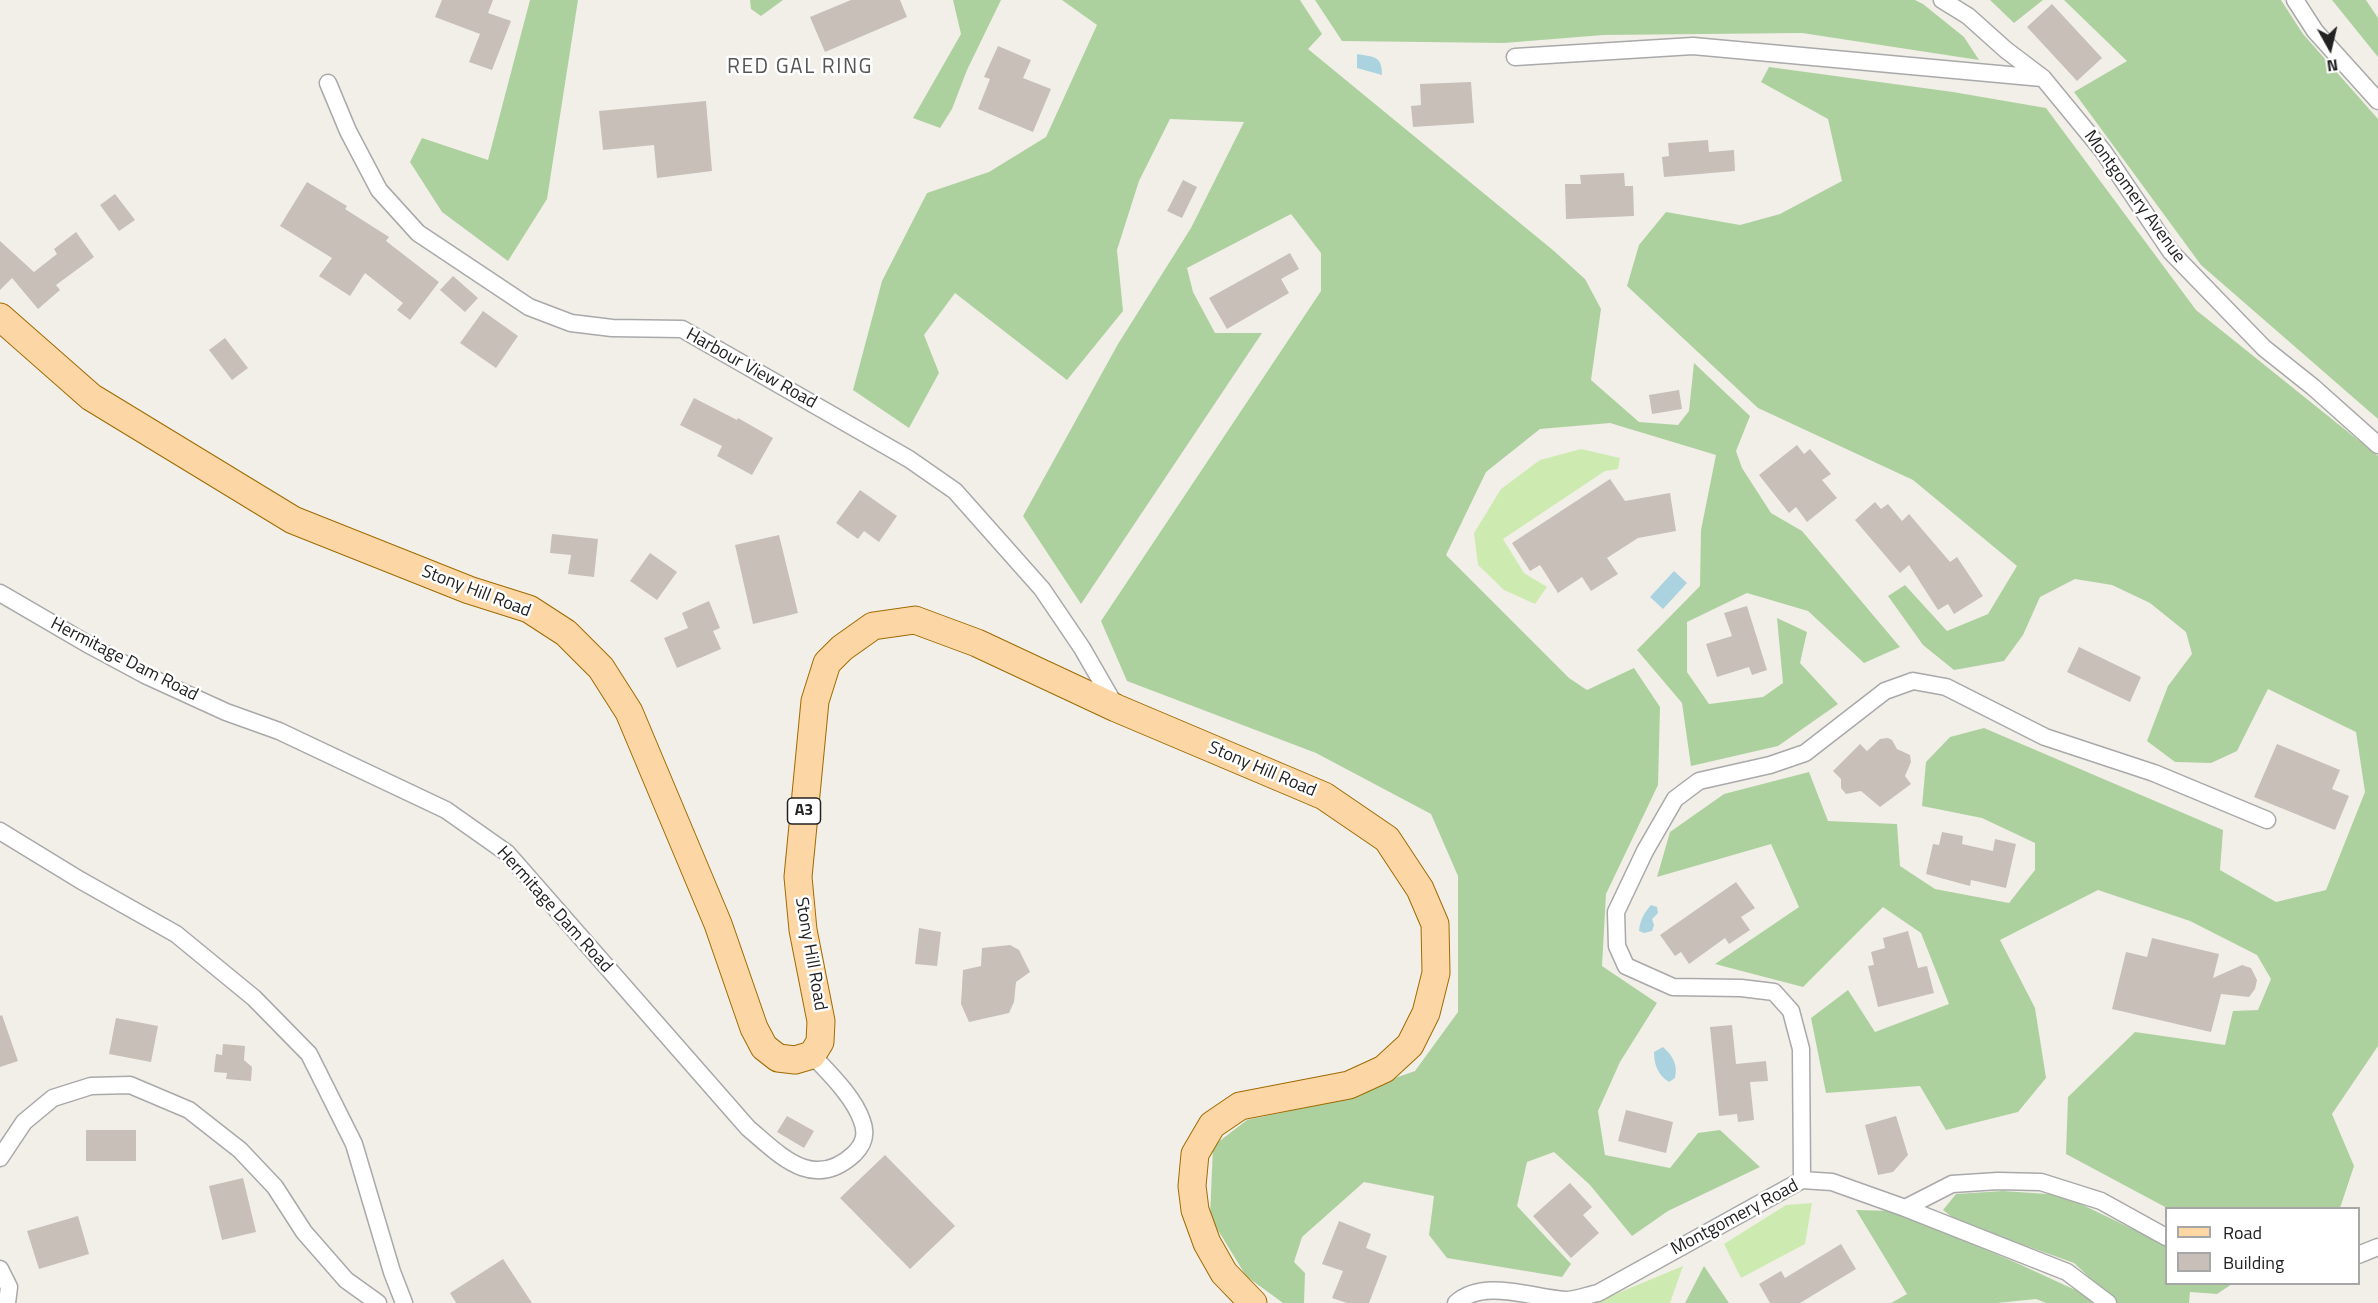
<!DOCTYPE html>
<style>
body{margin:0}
#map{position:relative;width:2378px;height:1303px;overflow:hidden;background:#f2efe9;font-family:"Titillium Web",sans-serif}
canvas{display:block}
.legend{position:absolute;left:2165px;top:1207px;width:195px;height:78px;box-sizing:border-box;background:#fff;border:2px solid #a7a7a7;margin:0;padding:8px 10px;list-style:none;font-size:18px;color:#222}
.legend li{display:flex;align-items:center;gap:12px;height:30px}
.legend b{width:30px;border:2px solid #a7a7a7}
.north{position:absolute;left:2300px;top:18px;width:60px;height:60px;-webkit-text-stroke:4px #fff;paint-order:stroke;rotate:172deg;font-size:16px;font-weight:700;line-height:24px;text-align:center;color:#222}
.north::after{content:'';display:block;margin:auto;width:21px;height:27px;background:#222;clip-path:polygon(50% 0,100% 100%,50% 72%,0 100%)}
</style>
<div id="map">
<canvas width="2378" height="1303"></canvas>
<ul class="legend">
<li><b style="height:8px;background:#fcd6a4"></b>Road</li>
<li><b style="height:16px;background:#c7bfb8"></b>Building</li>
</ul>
<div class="north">N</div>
</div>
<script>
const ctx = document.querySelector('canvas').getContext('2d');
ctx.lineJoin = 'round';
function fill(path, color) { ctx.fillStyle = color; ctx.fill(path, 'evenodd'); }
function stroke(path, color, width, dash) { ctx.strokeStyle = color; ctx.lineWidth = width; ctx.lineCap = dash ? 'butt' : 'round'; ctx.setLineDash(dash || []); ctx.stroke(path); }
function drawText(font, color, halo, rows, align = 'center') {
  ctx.font = font + ' "Titillium Web",sans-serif'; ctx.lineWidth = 5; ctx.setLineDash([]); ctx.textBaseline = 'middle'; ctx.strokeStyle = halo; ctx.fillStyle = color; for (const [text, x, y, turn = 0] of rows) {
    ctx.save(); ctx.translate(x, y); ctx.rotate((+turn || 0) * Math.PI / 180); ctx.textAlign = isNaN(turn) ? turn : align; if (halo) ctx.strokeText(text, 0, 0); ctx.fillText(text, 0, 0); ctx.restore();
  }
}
fill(new Path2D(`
 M1581,449L1620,458L1618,469L1605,471L1503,539L1524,573L1547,587L1535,604L1504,590L1478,565L1474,533L1501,489L1540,460Z
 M1812,1203L1805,1244L1741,1278L1724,1244L1786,1205Z
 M1683,1266L1670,1303H1594Z`), '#cdebb0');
fill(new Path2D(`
 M530,0H578L547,199L508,261L442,212L410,162L422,138L488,160Z
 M750,0H783L761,16L751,9Z
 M953,0H1001L967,70L952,109L940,128L913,118L961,34Z
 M1062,0H1300L1322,34L1308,49L1554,251L1585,279L1601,309L1591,380L1639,422L1678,425L1689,411L1694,363L1750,416L1736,451L1742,468L1771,513L1802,531L1900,647L1864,663L1808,611L1747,593L1687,622V672L1709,704L1763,697L1783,683L1777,618L1807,632L1800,663L1838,704L1778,746L1691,766L1682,703L1637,650L1700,586L1701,530L1716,455L1610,423L1540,429L1486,472L1446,555L1569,678L1587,690L1634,668L1660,707L1658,785L1606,894L1602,966L1657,1003L1620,1062L1598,1111L1605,1155L1670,1168L1698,1133L1720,1130L1760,1167L1668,1211L1632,1236L1590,1185L1554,1152L1527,1162L1517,1206L1571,1264L1562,1277L1447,1258L1429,1235L1434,1196L1364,1182L1302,1237L1294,1262L1305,1273L1304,1303H1283L1246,1276L1210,1217L1213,1146L1247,1120L1318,1105L1415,1071L1458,1012V876L1431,814L1316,753L1127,681L1101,621L1321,291V253L1291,214L1187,268L1193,292L1215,333H1262L1081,604L1023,516L1118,344L1191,228L1244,122L1170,119L1139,181L1117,250L1123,311L1067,380L955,293L924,335L939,373L909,428L853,390L882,281L927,193L989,172L1046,137L1097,25Z
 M1315,0H1915L1923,4L1964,37L1979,60L1802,33L1603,35L1504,43L1342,41Z
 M1990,0H2043L2014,23Z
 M2064,0H2281L2303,34L2378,119V419L2201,265L2074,92L2127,61Z
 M2332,0H2366L2378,18V57Z
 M1769,67L1953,92L2046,108L2196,310L2378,456V1046L2332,1114L2354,1166L2340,1208H2167L2066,1154L2068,1097L2135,1032L2225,1045L2233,1011L2258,1010L2271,979L2257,955L2190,921L2098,890L2000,940L2035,1008L2046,1078L2018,1112L1946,1130L1920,1086L1826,1093L1811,1018L1848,990L1875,1032L1949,1004L1921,933L1883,907L1803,987L1715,964L1799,907L1771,844L1657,877L1670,832L1724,794L1809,772L1828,821L1897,824L1900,866L1935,889L2009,903L2035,870V843L1982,818L1922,806L1926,762L1950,737L1984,728L2223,830L2220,870L2276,902L2326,890L2365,792L2356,732L2268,689L2237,751L2211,763L2175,762L2147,741L2168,686L2192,654L2186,632L2150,603L2112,585L2075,579L2040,597L2023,635L2004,661L1954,670L1923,645L1888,596L1905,585L1947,631L1988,614L2017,566L1913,480L1758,408L1627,286L1639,245L1666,212L1740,225L1780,214L1842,181L1828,119L1761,82Z
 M2003,1191L2062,1195L2166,1245V1284H2232L2217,1294L2190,1292L2189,1303H2117L2074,1263L1957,1221L1943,1210L1956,1194Z
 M1856,1210L1895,1211L2019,1264L2084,1294L2092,1303H2046L2036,1299L1997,1303H1891L1907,1294Z
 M1704,1266L1729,1303H1685Z`), '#add19e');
fill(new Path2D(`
 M1357,54C1375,57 1382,56 1382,75L1357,68Z
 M1674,571L1687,583L1663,609L1650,597Z
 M1651,905L1657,907L1658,913L1652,919L1654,925L1652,931L1644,933L1639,931C1640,920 1644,913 1651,905Z
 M1663,1047C1673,1056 1678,1065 1675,1078L1669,1082C1658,1075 1654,1065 1654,1052Z`), '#aad3df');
fill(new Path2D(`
 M442,0H493L488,13L511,21L492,70L469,62L480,34L435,17Z
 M851,0H900L907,17L825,52L810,17Z
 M2052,4L2102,58L2077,81L2027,27Z
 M998,46L1031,60L1023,78L1051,89L1033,132L978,109L990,79L984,77Z
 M1471,82L1474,123L1413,127L1411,106L1421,105L1420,84Z
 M706,101L712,171L657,178L654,145L603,150L599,111Z
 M1708,140L1709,152L1734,150L1735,171L1664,177L1662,157L1669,156L1668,143Z
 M1624,173L1625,186H1633L1634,216L1566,219L1565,184H1581L1580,175Z
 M1183,180L1197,187L1182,218L1167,211Z
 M307,182L347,206L345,209L389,237L386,241L439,282L410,320L397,310L403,303L365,273L350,296L319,276L332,258L280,226Z
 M115,194L135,220L119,231L100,205Z
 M76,232L94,257L56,285L60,290L38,309L12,278L0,290V241L34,272L57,254L54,249Z
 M1290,253L1299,269L1281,279L1289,293L1227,329L1209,298Z
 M453,276L478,298L465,312L440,290Z
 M483,311L518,336L496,368L460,343Z
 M225,338L248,368L232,380L209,350Z
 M1679,390L1682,409L1652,414L1649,395Z
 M694,398L737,420L738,418L773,438L752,475L717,456L722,446L680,425Z
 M1797,445L1804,454L1810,449L1831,474L1822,480L1837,498L1807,522L1796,507L1789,513L1759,475Z
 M1610,479L1625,501L1670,493L1676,531L1638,538L1607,558L1618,574L1591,591L1582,577L1558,593L1540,565L1530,571L1512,543Z
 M860,490L897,516L879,542L864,531L858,539L836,523Z
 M1875,502L1881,509L1888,504L1902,521L1909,514L1950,562L1957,557L1983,596L1954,614L1948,604L1938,610L1909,565L1900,573L1855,520Z
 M552,534L598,539L594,577L568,574L571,555L550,553Z
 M779,535L798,613L753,624L735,545Z
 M650,553L677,572L657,600L630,581Z
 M709,601L720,628L713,631L721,649L677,668L664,638L688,628L682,613Z
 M1747,606L1767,670L1752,675L1749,667L1717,677L1706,644L1732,636L1724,613Z
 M2079,647L2141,677L2130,702L2067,672Z
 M1888,738L1892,740L1897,749L1910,755L1911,762L1905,776L1911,784L1880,807L1861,791L1846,794L1841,788V779L1833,771L1860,744L1867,751L1880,739Z
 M2277,744L2340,770L2332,789L2349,796L2335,830L2254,797Z
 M1942,832L1963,836L1962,844L1993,851L1995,839L2016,844L2006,888L1971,880L1970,886L1926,874L1933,844L1939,845Z
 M1736,882L1755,908L1741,917L1750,930L1729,944L1725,938L1689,964L1681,952L1675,956L1660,935Z
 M919,928L941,932L937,966L915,964Z
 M1908,931L1918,968L1927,966L1934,993L1878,1007L1868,966L1874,965L1871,952L1885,948L1883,938Z
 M2152,938L2219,954L2213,978L2242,965L2251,968L2257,980L2255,989L2249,997L2221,994L2211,1032L2112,1009L2126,952L2147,957Z
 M1010,945L1019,950L1030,972L1016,982L1014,1002L1009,1013L969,1022L961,1004L963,970L981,966L982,948Z
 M2,1015L18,1061L0,1067V1016Z
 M116,1018L158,1026L151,1062L109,1054Z
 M1732,1025L1736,1064L1766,1061L1768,1081L1750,1082L1754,1120L1738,1122L1737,1114L1719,1116L1710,1027Z
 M223,1044L245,1046L244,1060L252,1067L251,1081L226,1079L227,1073L214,1072L216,1054L222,1055Z
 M1626,1110L1673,1122L1666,1153L1618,1141Z
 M787,1116L814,1131L804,1148L777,1132Z
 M1896,1116L1908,1155L1893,1172L1878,1175L1865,1125Z
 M86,1130H136V1161H86Z
 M885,1155L955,1226L910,1269L840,1198Z
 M243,1178L256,1232L222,1240L209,1186Z
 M1570,1183L1592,1207L1583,1215L1599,1233L1571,1258L1533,1216Z
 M78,1216L89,1254L39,1269L27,1231Z
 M1339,1221L1371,1234L1366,1248L1387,1256L1369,1303H1347L1332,1298L1343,1271L1322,1264Z
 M1841,1244L1856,1269L1800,1303H1770L1759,1284L1781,1271L1785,1278Z
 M503,1259L532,1303H456L450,1293Z`), '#c7bfb8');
const street = new Path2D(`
 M1942,0L1968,16L2006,50L2043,78L2103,151L2171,252L2264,348L2313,387L2378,445
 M2295,0L2315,31L2378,101
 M1515,57L1693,46L2042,78
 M328,83L348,131L379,190L418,233L529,307L571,323L612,328L682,329L909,459L955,491L1042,589L1082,648L1116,707
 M0,593L91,646L145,675L226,712L279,731L446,810L507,853L748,1128C780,1155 813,1192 854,1154C864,1144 867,1134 862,1121C854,1097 829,1073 812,1055
 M0,831L80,880L176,934L254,998L309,1054L354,1144L392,1272L404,1303
 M0,1158L24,1122L53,1098L91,1086L130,1085L189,1110L240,1150L275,1187L304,1232L346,1280L378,1303
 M1802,1180L1801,1049L1791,1011L1774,992L1741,988L1673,987L1626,966L1617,946L1616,912L1645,851L1675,799L1699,781L1770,765L1805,753L1885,691L1913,681L1946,687L2045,737L2154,773L2267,820
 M1905,1208L1952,1184L1998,1181L2041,1182L2101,1201L2166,1237
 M2358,1255L2378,1247
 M0,1269L9,1287L7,1303
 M1456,1303C1484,1278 1532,1298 1565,1300C1576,1300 1588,1295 1598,1293L1802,1180L1832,1182L1905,1208L2067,1272L2108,1303`);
const primary = new Path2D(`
 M0,317L91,397L293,520L469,590L529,609L566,633L601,668L629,712L718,924L754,1028L764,1047L778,1058L795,1060L812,1055L820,1042L821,1021L803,930L798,877L815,701L827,663L842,648L873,626L915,620L977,643L1116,708L1324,796L1387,839L1420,889L1435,924L1436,973L1426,1013L1410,1045L1384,1069L1349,1085L1240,1106L1212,1125L1195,1154L1192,1186L1195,1210L1207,1243L1224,1273L1253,1303`);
stroke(street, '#a9a9a9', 19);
stroke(primary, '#a06b00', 29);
stroke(street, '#fff', 16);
stroke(primary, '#fcd6a4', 27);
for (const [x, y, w] of [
 [804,811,33]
]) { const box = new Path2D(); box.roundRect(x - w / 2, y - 13, w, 26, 4.5); ctx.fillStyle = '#fff'; ctx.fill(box); stroke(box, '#222', 1.5); }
drawText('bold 16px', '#222', null, [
 ["A3",804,811]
]);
drawText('18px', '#222', '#fff', [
 ["Montgomery Avenue",2134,197,54],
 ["Harbour View Road",751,369,29],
 ["Stony Hill Road",476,592,21],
 ["Hermitage Dam Road",124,660,27],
 ["Stony Hill Road",1262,770,23],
 ["Hermitage Dam Road",554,910,48],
 ["Stony Hill Road",810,954,80],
 ["Montgomery Road",1735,1218,-28]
]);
ctx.letterSpacing = '1.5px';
drawText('21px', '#555', '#fff', [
 ["RED GAL RING",800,68]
]);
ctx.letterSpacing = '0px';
</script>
